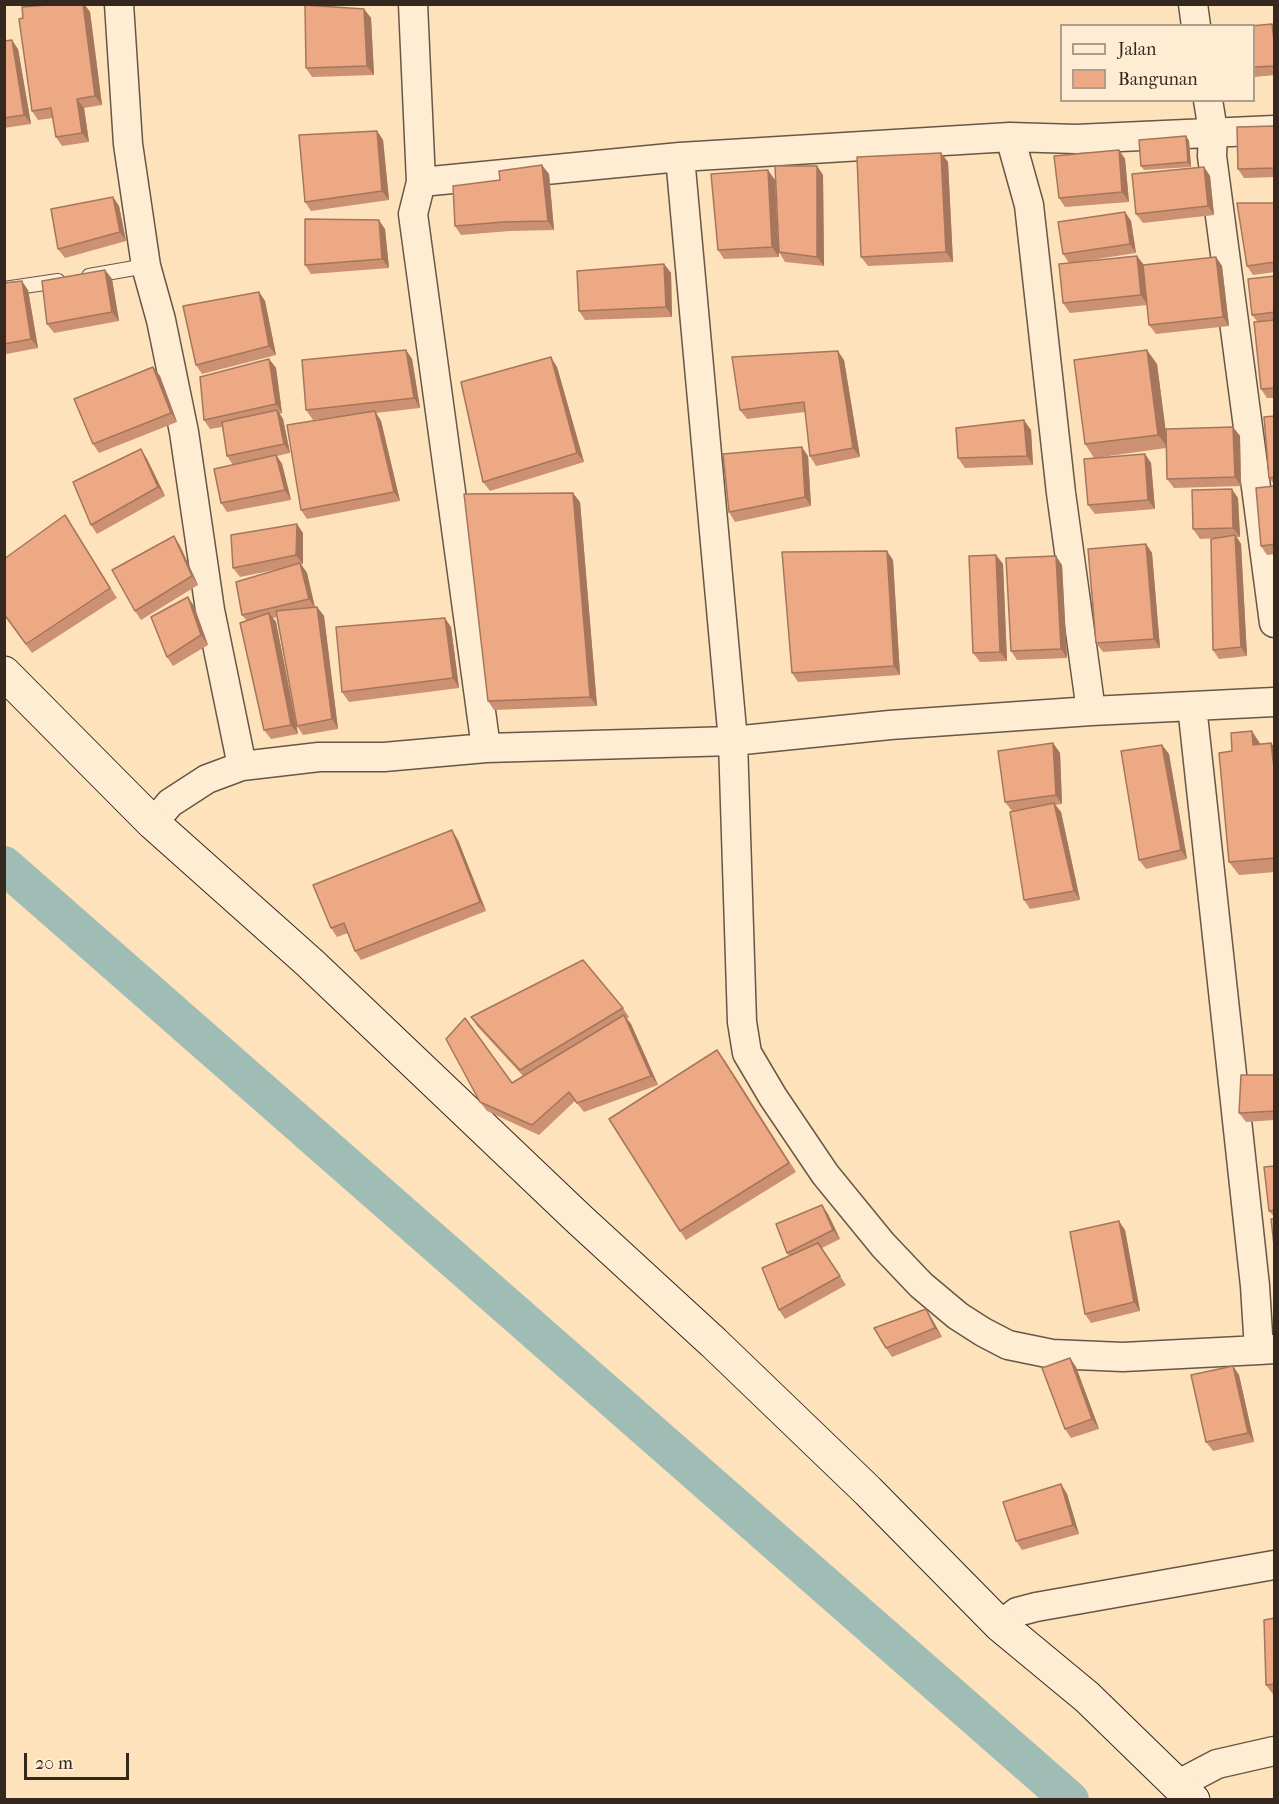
<!DOCTYPE html>
<style>
body{margin:0}
#map{position:relative;width:1279px;height:1804px;overflow:hidden;background:#fde2bc;font-family:"IM FELL French Canon",serif}
canvas{display:block}
.frame{position:absolute;inset:0;border:6px solid #35291f;pointer-events:none}
.legend{position:absolute;left:1060px;top:24px;width:195px;height:78px;box-sizing:border-box;background:#feecd3;border:2px solid #ae9e8b;margin:0;padding:8px 10px;list-style:none;font-size:18px;color:#35291f}
.legend li{display:flex;align-items:center;gap:12px;height:30px}
.legend b{width:30px;border:2px solid #ae9e8b}
.scale{position:absolute;left:24px;top:1753px;width:105px;height:27px;box-sizing:border-box;border:3px solid #35291f;border-top:0;padding-left:8px;font-size:18px;line-height:21px;white-space:nowrap;color:#35291f;-webkit-text-stroke:4px #feecd3;paint-order:stroke}
</style>
<div id="map">
<canvas width="1279" height="1804"></canvas>
<div class="frame"></div>
<ul class="legend">
<li><b style="height:8px;background:#feecd3"></b>Jalan</li>
<li><b style="height:16px;background:#eca984"></b>Bangunan</li>
</ul>
<div class="scale">20 m</div>
</div>
<script>
const ctx = document.querySelector('canvas').getContext('2d');
ctx.lineJoin = 'round';
function stroke(path, color, width, dash) { ctx.strokeStyle = color; ctx.lineWidth = width; ctx.lineCap = dash ? 'butt' : 'round'; ctx.setLineDash(dash || []); ctx.stroke(path); }
function fill(path, color) { ctx.fillStyle = color; ctx.fill(path, 'evenodd'); }
stroke(new Path2D(`
 M4,865L1070,1800`), '#a0bdb5', 38);
const lane = new Path2D(`
 M89,276L146,266
 M4,289L58,281`);
const street = new Path2D(`
 M119,4L128,144L146,266L161,320L184,432L210,610L242,766
 M413,4L421,182L413,214L486,748
 M1193,4L1196,26
 M1208,100L1213,131L1212,156L1274,623
 M1010,137L1029,205L1061,493L1091,711
 M421,182L680,157
 M1192,706L1255,1286L1259,1350L1274,1349
 M153,823L170,803L207,779L242,766L319,757H384L486,748L733,741L890,725L1091,711L1274,702
 M1259,1350L1123,1357L1052,1354L1008,1345L983,1332L958,1316L921,1285L883,1245L825,1174L773,1097L747,1053L742,1022L733,741L680,157L1010,137L1076,139L1274,130
 M1000,1625L1017,1612L1036,1607L1274,1565
 M1177,1785L1217,1764L1274,1751`);
const secondary = new Path2D(`
 M4,673L153,823L310,963L579,1219L714,1343L868,1491L1000,1625L1087,1697L1193,1800`);
stroke(lane, '#675746', 16);
stroke(street, '#675746', 31);
stroke(secondary, '#35291f', 35);
stroke(lane, '#feecd3', 14);
stroke(street, '#feecd3', 28);
stroke(secondary, '#feecd3', 33);
fill(new Path2D(`
 M59,4H84L90,12L102,105L84,108L89,142L62,146L56,137L53,118L38,120L32,111L23,18Z
 M364,9L371,18L374,75L312,77L306,68Z
 M1272,24L1275,27V75L1254,77V26Z
 M4,41L18,49L31,124L4,128Z
 M1275,126V177L1244,178L1238,169Z
 M377,131L383,140L389,200L311,211L305,202Z
 M1186,136L1189,141L1191,167L1144,170L1141,166Z
 M1119,150L1125,159L1129,202L1065,207L1059,198Z
 M941,153L948,162L953,262L868,266L861,257Z
 M817,166L823,175L824,266L785,262L779,252V257L724,259L718,250L775,180L778,249Z
 M1204,167L1210,176L1214,215L1143,223L1136,214Z
 M549,174L554,230L510,231L461,235L455,226Z
 M113,197L119,206L126,241L65,258L58,249Z
 M1275,203V272L1253,275L1247,266Z
 M1125,212L1131,221L1136,253L1071,263L1137,256L1143,265L1216,257L1222,266L1229,326L1156,334L1149,325L1147,305L1070,313L1063,303L1069,263L1063,254Z
 M385,229L389,268L311,274L305,265Z
 M664,264L671,273L672,317L585,320L579,311Z
 M105,270L112,279L119,321L54,333L47,324Z
 M1275,276V398H1267L1261,389L1257,321L1252,315Z
 M4,283L28,290L38,348L6,354L4,352Z
 M259,292L265,301L276,355L202,374L196,365Z
 M406,350L412,359L420,408L376,413L381,421L400,501L307,519L301,510L343,416L313,420L306,410Z
 M269,359L276,368L282,413L280,414L283,419L290,453L277,456L282,464L291,500L227,512L221,503L233,465L227,456L222,427L210,429L204,420Z
 M844,360L860,457L816,466L810,456L805,412L747,419L740,410Z
 M1157,364L1166,434L1233,427L1240,436L1241,486L1174,488L1167,479L1166,448L1094,458L1085,444Z
 M153,367L160,376L177,422L99,453L93,444Z
 M557,367L584,462L490,491L483,482Z
 M1031,430L1033,465L965,468L958,458Z
 M141,449L147,459L165,496L97,534L91,525Z
 M1145,454L1151,463L1155,509L1095,514L1088,505Z
 M808,456L811,506L735,522L729,512Z
 M1275,477V485L1269,478Z
 M1275,486V554L1267,555L1261,546Z
 M1238,498L1240,537H1237L1241,544L1247,656L1219,659L1213,650L1218,538L1200,539L1193,529Z
 M580,502L597,706L494,710L488,701Z
 M65,515L117,598L32,653L4,615Z
 M303,533V564H301L307,573L315,607H317L324,616L338,729L303,735L297,726L277,617L273,618L276,622L298,734L271,739L264,730L246,620L242,615L284,568L240,577L233,568Z
 M174,536L180,546L198,585L141,620L135,611Z
 M1146,544L1152,553L1160,648L1103,652L1096,643Z
 M996,555L1003,564L1007,661L980,662L973,653Z
 M893,560L900,675L798,682L792,673Z
 M1062,565L1067,658L1017,660L1011,651Z
 M194,606L208,645L173,666L167,657Z
 M451,627L459,688L349,702L342,692Z
 M1053,743L1060,753L1062,804L1055,805L1061,812L1080,900L1030,909L1024,900L1012,811L1005,802Z
 M1271,743L1275,748V872L1239,875L1229,862L1232,751L1261,744Z
 M1162,745L1169,754L1187,859L1146,869L1139,860Z
 M458,840L486,911L361,960L355,951L348,933L337,937L331,928Z
 M623,1008L629,1017L627,1019L631,1024L658,1085L584,1112L575,1101L539,1135L487,1111L480,1102L524,1077L477,1026L471,1017Z
 M724,1059L796,1172L686,1240L680,1231Z
 M1275,1075V1120L1246,1122L1239,1113Z
 M1275,1166V1218L1269,1211Z
 M828,1214L840,1239L822,1248L846,1285L785,1319L779,1310L789,1256L787,1253Z
 M1125,1230L1140,1311L1091,1323L1085,1314Z
 M926,1309L932,1319L942,1337L892,1357L886,1348Z
 M1070,1358L1076,1367L1099,1429L1071,1438L1065,1429Z
 M1233,1366L1239,1375L1254,1442L1213,1451L1206,1442Z
 M1061,1484L1067,1494L1079,1534L1022,1550L1016,1541Z
 M1275,1618V1697L1266,1685Z`), '#cb9172');
fill(new Path2D(`
 M83,4H84L90,12L102,105L95,96Z
 M364,9L371,18L374,75L367,66Z
 M1272,24L1275,27V50Z
 M12,40L18,49L31,124L24,115Z
 M77,99L84,108L89,142L82,133Z
 M377,131L383,140L389,200L382,191Z
 M1186,136L1189,141L1191,167L1188,162Z
 M1119,150L1125,159L1129,202L1122,192Z
 M941,153L948,162L953,262L946,252Z
 M542,165L549,174L554,230L548,221Z
 M817,166L823,175L824,266L817,257Z
 M1204,167L1210,176L1214,215L1208,206Z
 M768,170L775,180L779,257L772,247Z
 M113,197L119,206L126,241L120,232Z
 M1125,212L1131,221L1136,253L1130,244Z
 M379,220L385,229L389,268L382,259Z
 M1137,256L1144,265L1148,305L1141,295Z
 M1216,257L1222,266L1229,326L1223,317Z
 M664,264L671,273L672,317L666,307Z
 M105,270L112,279L119,321L112,312Z
 M22,281L28,290L38,348L31,339Z
 M259,292L265,301L276,355L269,346Z
 M406,350L412,359L420,408L414,398Z
 M1147,350L1157,364L1168,448L1158,435Z
 M838,351L844,360L860,457L853,448Z
 M551,357L557,367L584,462L577,453Z
 M269,359L276,368L282,413L276,404Z
 M153,367L160,376L177,422L171,413Z
 M277,410L283,419L290,453L284,444Z
 M375,411L381,421L400,501L394,492Z
 M1024,420L1031,430L1033,465L1027,456Z
 M1233,427L1240,436L1241,486L1235,477Z
 M802,447L808,456L811,506L805,497Z
 M141,449L147,459L165,496L158,487Z
 M1145,454L1151,463L1155,509L1148,500Z
 M276,455L282,464L291,500L285,490Z
 M1232,489L1238,498L1240,537L1233,528Z
 M573,493L580,502L597,706L590,697Z
 M297,524L303,533V564L296,555Z
 M1235,535L1241,544L1247,656L1241,647Z
 M174,536L180,546L198,585L192,576Z
 M1146,544L1152,553L1160,648L1154,639Z
 M887,551L893,560L900,675L894,666Z
 M996,555L1003,564L1007,661L1000,652Z
 M1056,556L1062,565L1067,658L1061,649Z
 M300,563L307,573L315,608L309,599Z
 M188,597L194,606L208,645L201,635Z
 M317,607L324,616L338,729L332,719Z
 M269,613L276,622L298,734L291,725Z
 M445,618L451,627L459,688L453,678Z
 M1252,731L1261,745H1253Z
 M1053,743L1060,753L1062,804L1056,795Z
 M1271,743L1275,748V776Z
 M1162,745L1169,754L1187,859L1181,850Z
 M1054,803L1061,812L1080,900L1074,891Z
 M452,830L458,840L486,911L480,902Z
 M624,1015L631,1024L658,1085L651,1076Z
 M822,1205L828,1214L840,1239L833,1230Z
 M1119,1221L1125,1230L1140,1311L1134,1302Z
 M926,1309L932,1319L942,1337L935,1328Z
 M1070,1358L1076,1367L1099,1429L1092,1419Z
 M1233,1366L1239,1375L1254,1442L1248,1433Z
 M1061,1484L1067,1494L1079,1534L1073,1525Z`), '#a5765c');
const building = new Path2D(`
 M59,4H83L95,96L77,99L82,133L56,137L51,108L32,111L19,19L23,18L22,7Z
 M305,5L364,9L367,66L306,68Z
 M1272,24L1275,50V66L1254,67V26H1250Z
 M12,40L24,115L4,118V41Z
 M1275,126V168L1238,169L1237,127Z
 M377,131L382,191L305,202L299,135Z
 M1186,136L1188,162L1141,166L1139,140Z
 M1119,150L1122,192L1059,198L1054,156Z
 M941,153L946,252L861,257L857,157Z
 M542,165L548,221L503,222L455,226L453,186L500,180L499,171Z
 M775,166H817V257L779,252Z
 M1204,167L1208,206L1136,214L1132,174Z
 M768,170L772,247L718,250L711,174Z
 M113,197L120,232L58,249L51,209Z
 M1237,203H1275V262L1247,266Z
 M1125,212L1130,244L1063,254L1058,222Z
 M305,219L379,220L382,259L305,265Z
 M1137,256L1141,295L1063,303L1059,264Z
 M1216,257L1223,317L1149,325L1143,265Z
 M664,264L666,307L579,311L577,271Z
 M105,270L112,312L47,324L42,281Z
 M1275,276V312L1252,315L1248,279Z
 M22,281L31,339L4,344V283Z
 M259,292L269,346L196,365L183,306Z
 M1275,320V388L1261,389L1254,322Z
 M406,350L414,398L306,410L302,360Z
 M1147,350L1158,435L1085,444L1074,360Z
 M838,351L853,448L810,456L804,402L740,410L732,357Z
 M551,357L577,453L483,482L461,382Z
 M269,359L276,404L204,420L200,377Z
 M153,367L171,413L93,444L74,399Z
 M277,410L284,444L227,456L222,422Z
 M375,411L394,492L301,510L287,425Z
 M1275,416V477L1269,478L1264,417Z
 M1024,420L1027,456L958,458L956,428Z
 M1233,427L1235,477L1167,479L1166,429Z
 M802,447L805,497L729,512L723,454Z
 M141,449L158,487L91,525L73,482Z
 M1145,454L1148,500L1088,505L1084,459Z
 M276,455L285,490L221,503L214,469Z
 M1275,486V544L1261,546L1256,488Z
 M1232,489L1233,528L1193,529L1192,490Z
 M573,493L590,697L488,701L464,494Z
 M65,515L110,588L26,644L4,614V559Z
 M297,524L296,555L233,568L231,535Z
 M1235,535L1241,647L1213,650L1211,539Z
 M174,536L192,576L135,611L112,570Z
 M1146,544L1154,639L1096,643L1088,549Z
 M887,551L894,666L792,673L782,552Z
 M996,555L1000,652L973,653L969,556Z
 M1056,556L1061,649L1011,651L1006,558Z
 M300,563L309,599L242,615L236,582Z
 M188,597L201,635L167,657L151,617Z
 M317,607L332,719L297,726L276,611Z
 M269,613L291,725L264,730L240,623Z
 M445,618L453,678L342,692L336,627Z
 M1252,731L1253,745L1271,743L1275,776V858L1229,862L1219,753L1232,751L1231,733Z
 M1053,743L1056,795L1005,802L998,751Z
 M1162,745L1181,850L1139,860L1121,751Z
 M1054,803L1074,891L1024,900L1010,812Z
 M452,830L480,902L355,951L344,923L331,928L313,885Z
 M583,960L623,1008L520,1070L471,1017Z
 M624,1015L651,1076L577,1103L569,1092L532,1125L480,1102L446,1039L465,1018L512,1083Z
 M717,1050L789,1163L680,1231L609,1119Z
 M1241,1075H1275V1111L1239,1113Z
 M1275,1166V1210L1269,1211L1264,1167Z
 M822,1205L833,1230L787,1253L776,1224Z
 M1271,1219H1275V1254Z
 M1119,1221L1134,1302L1085,1314L1070,1232Z
 M818,1243L840,1276L779,1310L762,1268Z
 M926,1309L935,1328L886,1348L874,1328Z
 M1070,1358L1092,1419L1065,1429L1042,1368Z
 M1233,1366L1248,1433L1206,1442L1191,1375Z
 M1061,1484L1073,1525L1016,1541L1003,1502Z
 M1275,1618V1684L1266,1685L1264,1620Z`);
fill(building, '#eca984');
stroke(building, '#a5765c', 1.5);
</script>
